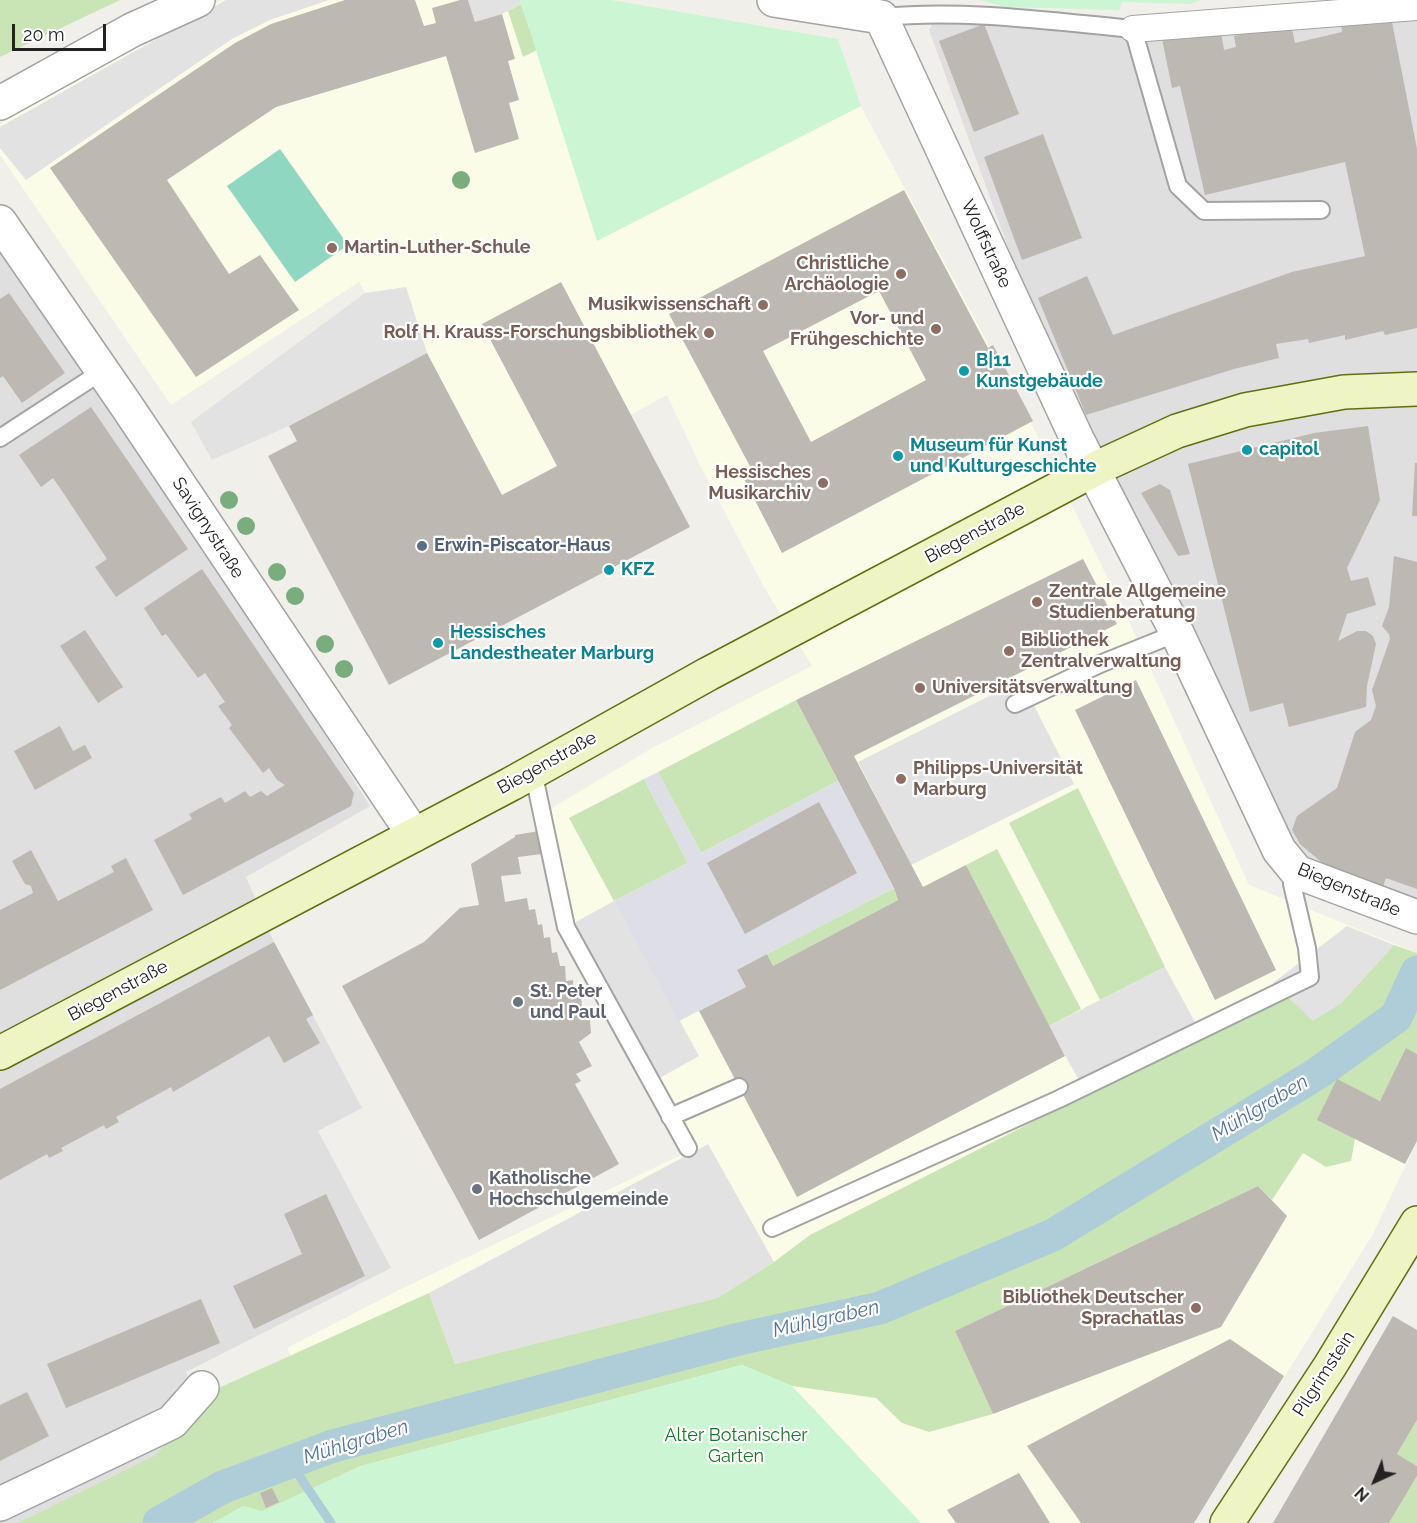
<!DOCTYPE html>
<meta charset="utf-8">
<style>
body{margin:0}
#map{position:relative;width:1417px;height:1523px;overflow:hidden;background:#f1efe9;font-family:Raleway,sans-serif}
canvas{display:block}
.north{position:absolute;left:1345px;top:1451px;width:60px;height:60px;-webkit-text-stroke:4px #fff;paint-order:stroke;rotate:224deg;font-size:16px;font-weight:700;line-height:24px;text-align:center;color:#222}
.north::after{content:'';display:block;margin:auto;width:21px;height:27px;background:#222;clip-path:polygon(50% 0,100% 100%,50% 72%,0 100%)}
.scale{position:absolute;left:12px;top:24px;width:94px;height:27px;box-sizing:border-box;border:3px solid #222;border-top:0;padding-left:8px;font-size:18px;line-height:21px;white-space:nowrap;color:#222;-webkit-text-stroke:4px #fff;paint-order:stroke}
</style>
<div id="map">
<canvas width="1417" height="1523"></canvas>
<div class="north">N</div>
<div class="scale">20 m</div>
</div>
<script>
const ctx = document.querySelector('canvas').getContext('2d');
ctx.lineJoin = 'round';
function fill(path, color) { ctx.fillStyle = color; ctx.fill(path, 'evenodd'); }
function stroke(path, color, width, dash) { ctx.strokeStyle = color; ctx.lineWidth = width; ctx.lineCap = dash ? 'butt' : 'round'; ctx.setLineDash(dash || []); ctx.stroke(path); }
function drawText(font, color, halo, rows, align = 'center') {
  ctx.font = font + ' Raleway,sans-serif'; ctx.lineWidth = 4.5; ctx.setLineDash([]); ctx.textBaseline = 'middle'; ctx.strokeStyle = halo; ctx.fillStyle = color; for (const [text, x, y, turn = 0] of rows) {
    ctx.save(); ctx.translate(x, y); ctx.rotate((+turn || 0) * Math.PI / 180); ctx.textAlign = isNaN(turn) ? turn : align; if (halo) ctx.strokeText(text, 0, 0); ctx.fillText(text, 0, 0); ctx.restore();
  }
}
fill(new Path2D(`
 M1417,10V906L1302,863L1125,495L1075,431L929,30L936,18L1111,32Z
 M0,236L148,453L370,806L246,877L274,942L362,1108L318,1131L391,1268L186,1372L243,1506L213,1523H0Z`), '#dfdfdf');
fill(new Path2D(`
 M222,0H612L838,39L861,107L1033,427L1127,617L1249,885L1417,953V1141L1373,1234L1194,1523H213L342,1460L287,1348L401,1289L681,1155L558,930L547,811L654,747L812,666L764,587L698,461L667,395L630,415L557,466L502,495L427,353L406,288L365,293L359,282L171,405L0,155V124L37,100Z`), '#fbfce7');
fill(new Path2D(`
 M0,0H120L0,57Z
 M521,4L537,50L523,57L508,11Z
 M796,700L838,781L701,853L658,772Z
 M644,779L688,863L614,901L569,818Z
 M1078,788L1165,967L1100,1000L1009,823Z
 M997,849L1081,1009L1049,1026L966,865Z
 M894,888L898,900L773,966L767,954Z
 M1394,945L1417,953V1054L1407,1049L1380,1101L1337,1080L1355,1139L1351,1161L1326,1167L1303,1153L1272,1200L1258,1186L955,1331L993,1414L929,1432L902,1423L876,1398L792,1386L742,1365L361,1466L262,1512L243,1506L213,1523H18L156,1455L212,1391L429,1293L455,1364L722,1295L774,1262L810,1235L1284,994L1340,1004Z
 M1417,1420V1466L1397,1454Z
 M1417,1476V1523H1389Z`), '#c9e5b5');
fill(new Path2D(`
 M520,0H612L838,39L861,106L597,241Z
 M980,0H1201L1189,4L1122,2L1119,10L1005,7Z
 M742,1365L792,1386L921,1523H213L243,1506L262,1511L361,1466Z`), '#ccf5d3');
fill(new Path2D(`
 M280,149L348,245L295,282L227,186Z`), '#90d7c1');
fill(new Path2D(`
 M226,0H329L270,20L232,39L26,180L0,148V127Z
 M468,0H520L521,4L502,14L475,22Z
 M406,287L427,353L289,426L212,460L191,422L365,293Z
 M1021,680L1074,784L911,865L858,762Z
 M614,901L699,1056L658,1079L574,923Z
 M1347,926L1394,945L1340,1004L1313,1021L1273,983Z
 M1165,967L1195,1022L1081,1084L1049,1026Z
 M708,1144L774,1262L718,1298L455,1364L429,1293Z`), '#e2e2e2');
fill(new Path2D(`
 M658,772L701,853L838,781L894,888L737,970L746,987L679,1021L614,901L688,863L644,779Z`), '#dedee6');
stroke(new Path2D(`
 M290,1462L331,1523`), '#afccd9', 9);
stroke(new Path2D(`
 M159,1523L223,1487L333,1446L739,1339L880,1308L1053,1235L1318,1073L1396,1017L1417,972`), '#afccd9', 33);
fill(new Path2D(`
 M345,0H415L424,26L436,23L432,8L460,0H468L475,22L502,14L515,59L508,61L519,100L509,103L519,139L475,153L446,56L276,107L167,180L229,274L260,255L299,310L196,377L50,168L235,43L271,24Z
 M1391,17L1417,149V328L1385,335L1383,331L1345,340V335L1309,343L1308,339L1276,344L1279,358L1234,369L1086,415L1038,298L1087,276L1113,335L1292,272L1365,256L1345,162L1205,195L1180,86L1172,88L1162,39L1220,28L1224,50L1236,47L1234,36L1291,24L1295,43L1342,32L1341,25Z
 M984,24L1019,114L974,132L939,41Z
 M1043,134L1082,238L1022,260L984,157Z
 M904,190L988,348L993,345L1033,421L782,553L743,477L753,472L669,314ZM879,291L926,380L811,442L763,351Z
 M561,282L690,527L389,685L268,456L297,441L289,426L427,353L502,495L557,466L482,324Z
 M9,293L65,373L22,403L3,376L0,378V299Z
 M91,407L188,549L116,597L95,567L107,559L64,494L53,478L41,487L19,455Z
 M1368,426L1380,500L1347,568L1351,581L1368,577L1376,605L1347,614L1338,641L1357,631H1366L1373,636L1376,644L1367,686L1366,707L1289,727L1283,703L1250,712L1188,464L1314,433Z
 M1415,463H1417V516H1412Z
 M1160,484L1170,490L1190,554L1178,556L1141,493Z
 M1394,556L1417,562V889L1386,878L1382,890L1326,866L1300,844L1292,830L1297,816L1337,788L1355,732L1371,720L1376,706L1372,690L1390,639L1389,634L1382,626L1389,607Z
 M1083,559L1117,624L854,756L923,887L966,865L1065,1056L797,1197L699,1011L746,987L737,970L767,954L773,966L898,900L894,888L796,700Z
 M202,569L354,793L351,806L183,895L154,840L192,819L189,814L221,797L225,803L245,791L250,797L261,791L267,796L285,785L277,780L269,768L263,773L229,728L232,725L218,706L225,702L205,673L198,678L166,634L162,636L144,608Z
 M85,630L123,687L98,703L60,646Z
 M1136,680L1276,970L1215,1000L1075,710Z
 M60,726L73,751L85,745L92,758L35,790L14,751Z
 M819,802L857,873L745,934L707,863Z
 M539,831L542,854L518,857L521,874L501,876L505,902L527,898L529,910L535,909L538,925L542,924L544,938L550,937L552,953L557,952L560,966H565L566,981L573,980L574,996L581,995L582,1010L589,1009L591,1033L579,1042L592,1066L576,1074L581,1081L575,1084L619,1164L479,1240L342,986L424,942L460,908L479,905L471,864L515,837V835Z
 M31,850L58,901L114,872L111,866L126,858L153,910L0,990V910L33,893L31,886L25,884L12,861Z
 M274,942L313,1015L306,1019L320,1043L284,1063L269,1036L173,1092L171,1087L116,1117L119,1122L106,1129L104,1125L61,1148L63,1151L49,1158L47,1154L0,1180V1089Z
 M1406,1048L1417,1054V1141L1405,1164L1317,1120L1337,1079L1380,1101Z
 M1258,1186L1287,1216L1221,1327L993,1414L955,1331Z
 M326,1194L365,1276L254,1329L233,1286L302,1254L284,1214Z
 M201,1299L220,1343L66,1408L47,1364Z
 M1393,1316L1417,1330V1420L1397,1454L1417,1466V1476L1389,1523H1273Z
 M1230,1339L1284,1376L1194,1523H1081L1027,1446Z
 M27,1392L49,1436L0,1461V1405Z
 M1019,1473L1050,1523H956L947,1510Z
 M272,1488L279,1502L266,1508L260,1493Z`), '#beb8b2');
const service = new Path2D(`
 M881,17C965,9 1049,21 1133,29L1178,186L1204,211L1321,210
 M0,438L101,372
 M1015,704L1100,664L1177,633
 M533,771L566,927L688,1148
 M670,1117L739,1087
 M772,1228L1059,1099L1310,977L1307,948L1292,884L1297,872`);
const pedestrian = new Path2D(`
 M1133,29L1417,7`);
const minor = new Path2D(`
 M774,0L881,17L1077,439L1177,633L1279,850L1297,872L1417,917
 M0,103L132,30L198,0
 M0,222L128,408L414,835
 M0,1504L172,1422L202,1388`);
const secondary = new Path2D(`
 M0,1053L511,784L708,674L1101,466L1177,431L1245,410L1344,392L1417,389
 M1227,1523L1330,1366L1417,1223`);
stroke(service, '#a3a3a3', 20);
stroke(pedestrian, '#a3a3a3', 28);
stroke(minor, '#a3a3a3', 36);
stroke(secondary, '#5e7011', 36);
stroke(service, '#fff', 16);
stroke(pedestrian, '#fff', 26);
stroke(minor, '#fff', 33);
stroke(secondary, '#eef4c4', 33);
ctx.fillStyle = '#7aad7e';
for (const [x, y] of [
 [461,180],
 [229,500],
 [246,526],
 [277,572],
 [295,596],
 [325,644],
 [344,669]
]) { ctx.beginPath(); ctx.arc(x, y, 9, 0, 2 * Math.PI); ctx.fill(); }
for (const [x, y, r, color] of [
 [332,248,6,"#8d6e63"],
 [901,274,6,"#8d6e63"],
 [763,305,6,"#8d6e63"],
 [936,329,6,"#8d6e63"],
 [709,333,6,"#8d6e63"],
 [964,371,6,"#0f9aa8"],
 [1247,450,6,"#0f9aa8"],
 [898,456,6,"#0f9aa8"],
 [823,483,6,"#8d6e63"],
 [422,546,6,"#5c6f8a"],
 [609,570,6,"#0f9aa8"],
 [1037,602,6,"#8d6e63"],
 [438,643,6,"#0f9aa8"],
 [1009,651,6,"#8d6e63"],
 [920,688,6,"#8d6e63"],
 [901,779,6,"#8d6e63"],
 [518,1002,6,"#6b7280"],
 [477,1189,6,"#6b7280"],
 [1196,1308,6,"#8d6e63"]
]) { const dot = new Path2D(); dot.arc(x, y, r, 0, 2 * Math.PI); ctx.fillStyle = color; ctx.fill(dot); stroke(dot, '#fff', 2); }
drawText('18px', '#222', '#fff', [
 ["Wolffstraße",986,244,65],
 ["Savignystraße",208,528,57],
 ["Biegenstraße",975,533,-28],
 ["Biegenstraße",547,763,-29],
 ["Biegenstraße",1349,890,23],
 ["Biegenstraße",118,991,-28],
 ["Pilgrimstein",1324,1374,-57]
]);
drawText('bold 18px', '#785e54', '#fff', [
 ["Martin-Luther-Schule",344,248,"left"],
 ["Christliche",889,264],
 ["Archäologie",889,285],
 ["Musikwissenschaft",751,305],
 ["Vor- und",924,319],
 ["Frühgeschichte",924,340],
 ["Rolf H. Krauss-Forschungsbibliothek",697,333],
 ["Hessisches",811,473],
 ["Musikarchiv",811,494],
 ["Zentrale Allgemeine",1049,592,"left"],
 ["Studienberatung",1049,613,"left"],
 ["Bibliothek",1021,641,"left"],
 ["Zentralverwaltung",1021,662,"left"],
 ["Universitätsverwaltung",932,688,"left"],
 ["Philipps-Universität",913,769,"left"],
 ["Marburg",913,790,"left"],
 ["Bibliothek Deutscher",1184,1298],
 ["Sprachatlas",1184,1319]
], 'right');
drawText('bold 18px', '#0d838f', '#fff', [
 ["B|11",976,361],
 ["Kunstgebäude",976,382],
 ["Museum für Kunst",910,446],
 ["und Kulturgeschichte",910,467],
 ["capitol",1259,450],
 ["KFZ",621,570],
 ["Hessisches",450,633],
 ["Landestheater Marburg",450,654]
], 'left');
drawText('bold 18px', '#4e5e75', '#fff', [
 ["Erwin-Piscator-Haus",434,546]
], 'left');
drawText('bold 18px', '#5b616d', '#fff', [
 ["St. Peter",530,992],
 ["und Paul",530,1013],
 ["Katholische",489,1179],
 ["Hochschulgemeinde",489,1200]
], 'left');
drawText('18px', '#187727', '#fff', [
 ["Alter Botanischer",736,1436],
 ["Garten",736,1457]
]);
drawText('italic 20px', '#5474a0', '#fff', [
 ["Mühlgraben",1260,1108,-31],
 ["Mühlgraben",826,1319,-13],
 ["Mühlgraben",356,1442,-17]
]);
</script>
